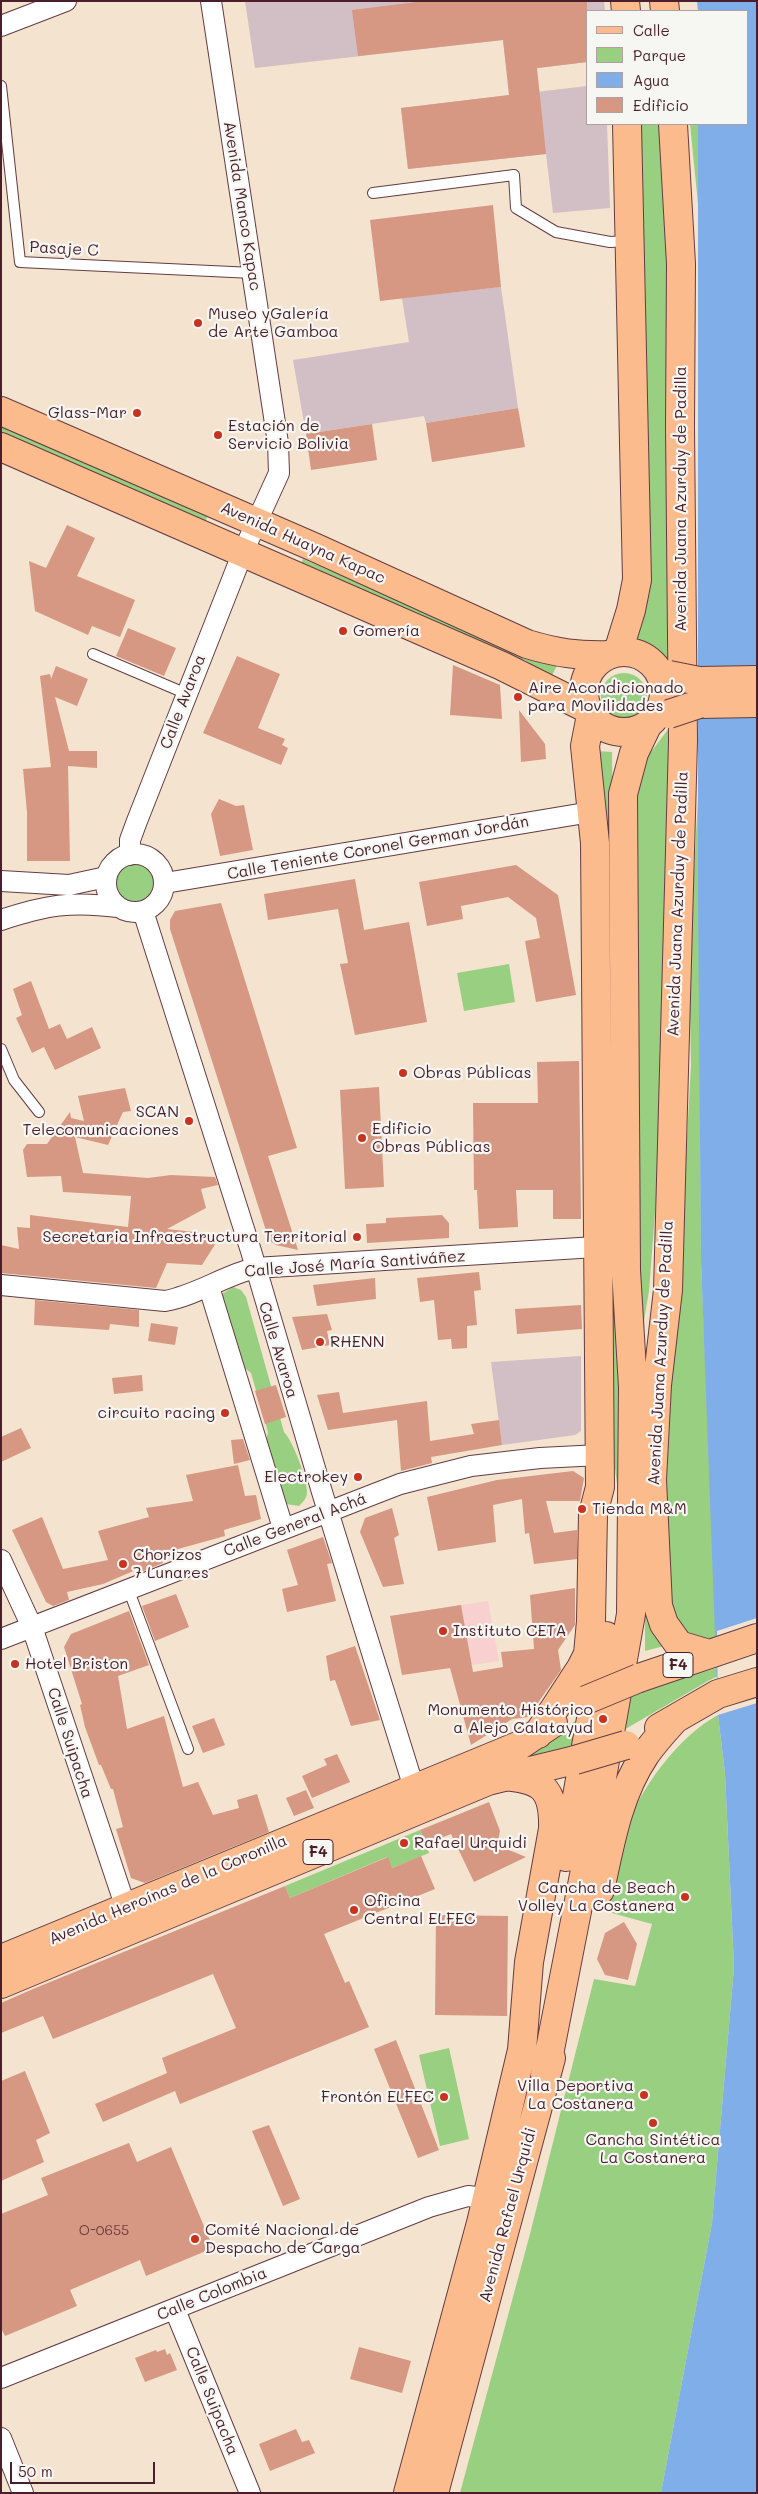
<!DOCTYPE html>
<meta charset="utf-8">
<style>
body{margin:0}
#map{position:relative;width:758px;height:2494px;overflow:hidden;background:#f4e3ce;font-family:Mali,sans-serif}
canvas{display:block}
.frame{position:absolute;inset:0;border:2px solid #4a1f2b;pointer-events:none}
.legend{position:absolute;left:586px;top:10px;width:162px;height:115px;box-sizing:border-box;background:#f6f6f2;border:1px solid #b1a0a2;margin:0;padding:6px 9px;list-style:none;font-size:15px;color:#4a1f2b}
.legend li{display:flex;align-items:center;gap:10px;height:25px}
.legend b{width:25px;border:1px solid #b1a0a2}
.scale{position:absolute;left:10px;top:2462px;width:145px;height:22px;box-sizing:border-box;border:2px solid #4a1f2b;border-top:0;padding-left:6px;font-size:15px;line-height:18px;white-space:nowrap;color:#4a1f2b;-webkit-text-stroke:4px #f6f6f2;paint-order:stroke}
</style>
<div id="map">
<canvas width="758" height="2494"></canvas>
<div class="frame"></div>
<ul class="legend">
<li><b style="height:6px;background:#fbbb8d"></b>Calle</li>
<li><b style="height:14px;background:#99cf81"></b>Parque</li>
<li><b style="height:14px;background:#7faee9"></b>Agua</li>
<li><b style="height:14px;background:#d69882"></b>Edificio</li>
</ul>
<div class="scale">50 m</div>
</div>
<script>
const ctx = document.querySelector('canvas').getContext('2d');
ctx.lineJoin = 'round';
function fill(path, color) { ctx.fillStyle = color; ctx.fill(path, 'evenodd'); }
function stroke(path, color, width, dash) { ctx.strokeStyle = color; ctx.lineWidth = width; ctx.lineCap = dash ? 'butt' : 'round'; ctx.setLineDash(dash || []); ctx.stroke(path); }
function drawText(font, color, halo, rows, align = 'center') {
  ctx.font = font + ' Mali,sans-serif'; ctx.lineWidth = 4.5; ctx.setLineDash([]); ctx.textBaseline = 'middle'; ctx.strokeStyle = halo; ctx.fillStyle = color; for (const [text, x, y, turn = 0] of rows) {
    ctx.save(); ctx.translate(x, y); ctx.rotate((+turn || 0) * Math.PI / 180); ctx.textAlign = isNaN(turn) ? turn : align; if (halo) ctx.strokeText(text, 0, 0); ctx.fillText(text, 0, 0); ctx.restore();
  }
}
fill(new Path2D(`
 M488,1601L499,1661L402,1675L390,1616Z`), '#f7d0cf');
fill(new Path2D(`
 M245,1H604L605,11H587V62L507,72L503,40L255,68Z
 M587,86V124H607L610,208L553,213L546,154L408,169L401,108Z
 M501,287L518,408L426,423L424,416L306,434L293,360L409,342L402,298Z
 M581,1356V1431L575,1435L502,1445L491,1362Z`), '#d2bec5');
fill(new Path2D(`
 M640,124H662L668,227L669,663L651,650L631,641L646,588L647,395Z
 M690,124H698L699,268L698,204Z
 M1,425L208,515L205,522L1,434Z
 M303,559L529,657L558,664L550,679L526,661L301,564Z
 M601 696a23 23 0 1 1 46 0a23 23 0 1 1-46 0Z
 M669,728L657,1186L649,1291L641,1338L635,780L648,756Z
 M596,751L612,752L616,1223L610,1224Z
 M699,780L701,1261L717,1639C693,1639 687,1635 672,1617L662,1475L684,1195L691,1064L689,964Z
 M115 882a20 20 0 1 1 40 0a20 20 0 1 1-40 0Z
 M509,964L515,1002L464,1011L457,973Z
 M611,1261H618L620,1507L613,1453Z
 M233,1287L241,1290L246,1297L284,1432C293,1441 307,1479 307,1492C307,1498 303,1502 299,1506L286,1504L265,1447L268,1432L251,1373L237,1362L222,1294Z
 M645,1604L664,1646L645,1651Z
 M757,1656L708,1681L622,1731L570,1747L544,1752L447,1789L623,1696Z
 M718,1715L725,1773L734,1967L712,2223L661,2493H460L530,2234L594,1979L635,1986L652,1924L608,1912C614,1885 618,1855 626,1829C640,1788 680,1735 718,1715Z
 M420,1830L429,1853L392,1868L387,1857L290,1898L285,1886Z
 M449,2048L469,2139L440,2146L419,2055Z`), '#99cf81');
fill(new Path2D(`
 M697,1H757V2493H661L712,2223L734,1967L725,1773L718,1715L701,1261L698,897V124H747V11H698Z`), '#7faee9');
fill(new Path2D(`
 M757,1618V1703L718,1715L717,1631Z`), '#f4e3ce');
fill(new Path2D(`
 M425,1H587V62L537,68L546,154L408,169L401,108L509,95L503,40L358,56L352,10Z
 M493,205L501,287L380,301L370,220Z
 M518,408L525,447L432,462L426,423Z
 M372,424L377,460L311,470L306,434Z
 M67,525L95,538L77,576L135,600L120,637L92,626L88,635L35,611L29,561L46,568Z
 M128,628L176,648L164,676L116,656Z
 M237,656L280,674L258,728L285,739L282,745L288,748L281,765L203,733Z
 M453,665L500,685L502,719L450,715Z
 M56,666L88,679L77,706L55,697L69,751H97V768L68,766L70,861H27V812L23,769L51,767L40,676L50,674L51,679Z
 M519,710L545,744L546,759L521,762Z
 M219,799L236,806L244,805L253,850L220,856L211,814Z
 M516,865L558,895L576,995L536,1002L525,941L540,938L536,918L508,897L461,906L463,919L427,926L419,882Z
 M355,879L364,930L409,922L427,1022L355,1035L340,964L348,963L338,909L268,920L264,894Z
 M221,903L297,1148L268,1156L298,1250L276,1245L269,1240L170,929V920L175,911Z
 M31,981L49,1029L60,1024L67,1039L92,1027L101,1048L55,1070L44,1047L32,1053L16,1018L22,1015L13,989Z
 M579,1061L581,1219H553V1190H516L518,1227L479,1229L477,1190H474L473,1103H538L537,1062Z
 M379,1087L384,1187L345,1189L340,1090Z
 M125,1088L131,1111L123,1112L108,1145L75,1137L83,1173L148,1178L171,1175L215,1177L218,1185L201,1189L206,1208L167,1229L221,1235L202,1265L167,1263L156,1288L1,1273V1245L19,1249L17,1227L30,1228V1215L128,1227L131,1196L63,1192L61,1176L27,1177L23,1150L27,1144H47L70,1112L71,1118L84,1121L78,1096Z
 M442,1215L449,1223V1238L367,1243L366,1224L386,1223V1218Z
 M479,1272L481,1290L474,1291L477,1325L467,1326V1348L452,1349L451,1339L438,1340L434,1300L420,1302L417,1278Z
 M375,1278L376,1299L317,1306L313,1285Z
 M35,1300L139,1310V1327L110,1324L109,1330L34,1325Z
 M581,1305L582,1329L517,1334L515,1309Z
 M327,1314L332,1330L327,1331L330,1345L302,1350L292,1317Z
 M151,1323L178,1327L175,1345L148,1341Z
 M142,1375L143,1391L114,1394L112,1378Z
 M276,1385L286,1417L265,1424L255,1391Z
 M339,1392L343,1413L427,1401L430,1441L474,1434L471,1424L499,1420L502,1445L431,1457L432,1463L401,1471L397,1420L328,1430L317,1395Z
 M21,1428L31,1448L1,1462V1437Z
 M243,1439L250,1460L234,1464L231,1440Z
 M238,1465L245,1496L256,1495L261,1519L224,1530L225,1536L178,1549L179,1555L161,1558L163,1563L139,1573L138,1569L103,1584L67,1592L69,1600L53,1606L46,1602L12,1530L42,1517L63,1569L108,1560L98,1531L149,1517L146,1508L193,1501L186,1475Z
 M573,1471L584,1478L580,1501H546L554,1533L577,1530V1559L534,1564L529,1533L525,1534L522,1499L493,1505L496,1542L438,1551L427,1497L497,1480Z
 M392,1508L399,1535L394,1538L404,1584L383,1587L360,1532L365,1518Z
 M323,1537L332,1563L327,1564L336,1601L287,1612L282,1589L298,1585L287,1550Z
 M575,1588V1625L558,1650L561,1670L528,1717L512,1719L471,1745L450,1668L402,1675L390,1616L461,1605L473,1672L503,1667L501,1652L534,1649L530,1595Z
 M176,1594L189,1627L155,1641L142,1606Z
 M129,1611L149,1665L118,1676L127,1729L164,1716L183,1787L198,1782L213,1815L239,1808L237,1800L257,1794L269,1832L145,1883L131,1878L116,1829L123,1827L113,1789H111L101,1765H99L85,1727L80,1705L82,1704L64,1647L71,1634Z
 M355,1646L380,1720L351,1726L335,1680L330,1681L326,1656Z
 M214,1718L225,1745L203,1753L192,1726Z
 M337,1754L350,1782L312,1798L302,1776L327,1765L324,1759Z
 M306,1790L314,1808L294,1816L286,1798Z
 M489,1802L500,1831L497,1845L526,1857L474,1882L451,1834L426,1844L420,1830Z
 M421,1856L435,1889L324,1934L345,1983L349,1981L369,2027L180,2104L175,2091L103,2122L95,2104L167,2073L162,2058L236,2028L213,1974L53,2039L43,2016L1,2033V2003L33,1989L285,1886L290,1898L388,1857L392,1868Z
 M436,1915L508,1916L507,2016L435,2015Z
 M624,1922L637,1944L628,1980L605,1975L597,1959L605,1933Z
 M396,2040L439,2150L418,2158L374,2049Z
 M25,2071L50,2133L36,2140L44,2162L1,2181V2081Z
 M269,2125L300,2199L283,2206L252,2131Z
 M129,2143L137,2162L171,2147L213,2248L146,2276L140,2260L70,2290L77,2306L5,2336L1,2328V2214L48,2195L41,2178Z
 M359,2347L411,2361L402,2393L350,2379Z
 M165,2349L167,2355L170,2353L177,2370L145,2382L135,2358L156,2350L157,2352Z
 M296,2429L302,2442L309,2440L315,2453L270,2471L259,2444Z`), '#d69882');
const service = new Path2D(`
 M1,86L20,262L253,273
 M373,193L514,175L516,208L556,232L610,242L628,241
 M93,654L187,694
 M1,1049L14,1080L39,1112
 M129,1591L188,1749`);
const minor = new Path2D(`
 M1,26L66,1
 M106 883a29 29 0 1 1 58 0a29 29 0 1 1-58 0Z
 M130,855V840L137,821L243,552L279,473L278,443L211,1
 M1,881L69,885L106,877
 M165,883L591,812
 M143,911L251,1251L322,1492L414,1788
 M1,920C46,905 71,901 118,907
 M1,1285L165,1301C197,1295 223,1276 255,1268L612,1246
 M209,1287L283,1528
 M1,1560L32,1627L130,1920
 M1,1639L400,1484L471,1466L540,1458L600,1455
 M175,2310L250,2493
 M1,2378L429,2207L468,2196L499,2200
 M1,2438L23,2493`);
const primary = new Path2D(`
 M625,1L626,11
 M664,1L665,11
 M673,124L681,264L680,427L683,741L668,1290L657,1385L652,1480L658,1606L664,1624L679,1645L709,1654
 M1,411L316,548L527,644C557,653 578,656 609,655
 M1,447L502,666L588,709
 M584 692a40 40 0 1 1 80 0a40 40 0 1 1-80 0Z
 M618,652L631,610L637,580L627,124
 M699,681L757,680
 M699,704L757,703
 M639,1678L757,1638
 M659,1728L718,1694L757,1682
 M538,1734L581,1668L588,1654L591,1621L593,1514L600,1487L595,843L585,746L591,715
 M566,1857L606,1636
 M600,1890C610,1844 618,1795 645,1755C653,1743 664,1731 674,1720
 M1,1959L496,1755L520,1745L553,1723
 M1,1984L488,1781L575,1760
 M545,2075L592,1834L631,1614L633,1387L626,1270L623,794L634,753L647,726
 M408,2493L481,2223L522,2050L529,1962L553,1829C554,1788 542,1779 503,1776
 M434,2493L551,2058`);
stroke(service, '#643c43', 12);
stroke(minor, '#643c43', 22);
stroke(primary, '#643c43', 30);
stroke(service, '#fff', 10);
stroke(minor, '#fff', 20);
stroke(primary, '#fbbb8d', 28);
const primaryBridge = new Path2D(`
 M669,675L699,681
 M669,714L699,704
 M586,1700L639,1678
 M575,1760L626,1745`);
stroke(primaryBridge, '#643c43', 30, []);
stroke(primaryBridge, '#fbbb8d', 28);
for (const [x, y, r, color] of [
 [198,323,5,"#c8321e"],
 [137,413,5,"#c8321e"],
 [218,435,5,"#c8321e"],
 [343,631,5,"#c8321e"],
 [518,697,5,"#c8321e"],
 [403,1073,5,"#c8321e"],
 [189,1121,5,"#c8321e"],
 [362,1138,5,"#c8321e"],
 [357,1237,5,"#c8321e"],
 [320,1342,5,"#c8321e"],
 [225,1413,5,"#c8321e"],
 [358,1477,5,"#c8321e"],
 [582,1509,5,"#c8321e"],
 [123,1564,5,"#c8321e"],
 [443,1631,5,"#c8321e"],
 [15,1664,5,"#c8321e"],
 [603,1719,5,"#c8321e"],
 [404,1843,5,"#c8321e"],
 [685,1897,5,"#c8321e"],
 [354,1910,5,"#c8321e"],
 [644,2095,5,"#c8321e"],
 [444,2097,5,"#c8321e"],
 [653,2123,5,"#c8321e"],
 [195,2239,5,"#c8321e"]
]) { const dot = new Path2D(); dot.arc(x, y, r, 0, 2 * Math.PI); ctx.fillStyle = color; ctx.fill(dot); stroke(dot, '#f6f6f2', 2); }
drawText('14px', '#6d3d41', null, [
 ["O-0655",104,2231]
]);
for (const [x, y, w] of [
 [678,1665,30],
 [318,1852,30]
]) { const box = new Path2D(); box.roundRect(x - w / 2, y - 12.5, w, 25, 4); ctx.fillStyle = '#f6f6f2'; ctx.fill(box); stroke(box, '#4a1f2b', 1); }
drawText('bold 15px', '#4a1f2b', null, [
 ["F4",678,1665],
 ["F4",318,1852]
]);
drawText('16px', '#4a1f2b', '#f6f6f2', [
 ["Avenida Manco Kapac",242,206,81],
 ["Pasaje C",64,249,3],
 ["Avenida Juana Azurduy de Padilla",681,499,-90],
 ["Avenida Huayna Kapac",303,543,24],
 ["Calle Avaroa",183,702,-69],
 ["Calle Teniente Coronel German Jordán",378,848,-10],
 ["Avenida Juana Azurduy de Padilla",678,904,-88],
 ["Calle José María Santiváñez",355,1264,-4],
 ["Calle Avaroa",278,1350,73],
 ["Avenida Juana Azurduy de Padilla",661,1353,-87],
 ["Calle General Achá",295,1525,-21],
 ["Calle Suipacha",70,1743,72],
 ["Avenida Heroínas de la Coronilla",168,1890,-23],
 ["Avenida Rafael Urquidi",508,2215,-75],
 ["Calle Colombia",212,2294,-22],
 ["Calle Suipacha",212,2401,68]
]);
drawText('16px', '#4a1f2b', '#f6f6f2', [
 ["Museo yGalería",208,314],
 ["de Arte Gamboa",208,332],
 ["Glass-Mar",127,413,"right"],
 ["Estación de",228,426],
 ["Servicio Bolivia",228,444],
 ["Gomería",353,631],
 ["Aire Acondicionado",528,688],
 ["para Movilidades",528,706],
 ["Obras Públicas",413,1073],
 ["SCAN",179,1112,"right"],
 ["Telecomunicaciones",179,1130,"right"],
 ["Edificio",372,1129],
 ["Obras Públicas",372,1147],
 ["Secretaria Infraestructura Territorial",347,1237,"right"],
 ["RHENN",330,1342],
 ["circuito racing",215,1413,"right"],
 ["Electrokey",348,1477,"right"],
 ["Tienda M&M",592,1509],
 ["Chorizos",133,1555],
 ["7 Lunares",133,1573],
 ["Instituto CETA",453,1631],
 ["Hotel Briston",25,1664],
 ["Monumento Histórico",593,1710,"right"],
 ["a Alejo Calatayud",593,1728,"right"],
 ["Rafael Urquidi",414,1843],
 ["Cancha de Beach",675,1888,"right"],
 ["Volley La Costanera",675,1906,"right"],
 ["Oficina",364,1901],
 ["Central ELFEC",364,1919],
 ["Villa Deportiva",634,2086,"right"],
 ["La Costanera",634,2104,"right"],
 ["Frontón ELFEC",434,2097,"right"],
 ["Cancha Sintética",653,2140,"center"],
 ["La Costanera",653,2158,"center"],
 ["Comité Nacional de",205,2230],
 ["Despacho de Carga",205,2248]
], 'left');
</script>
